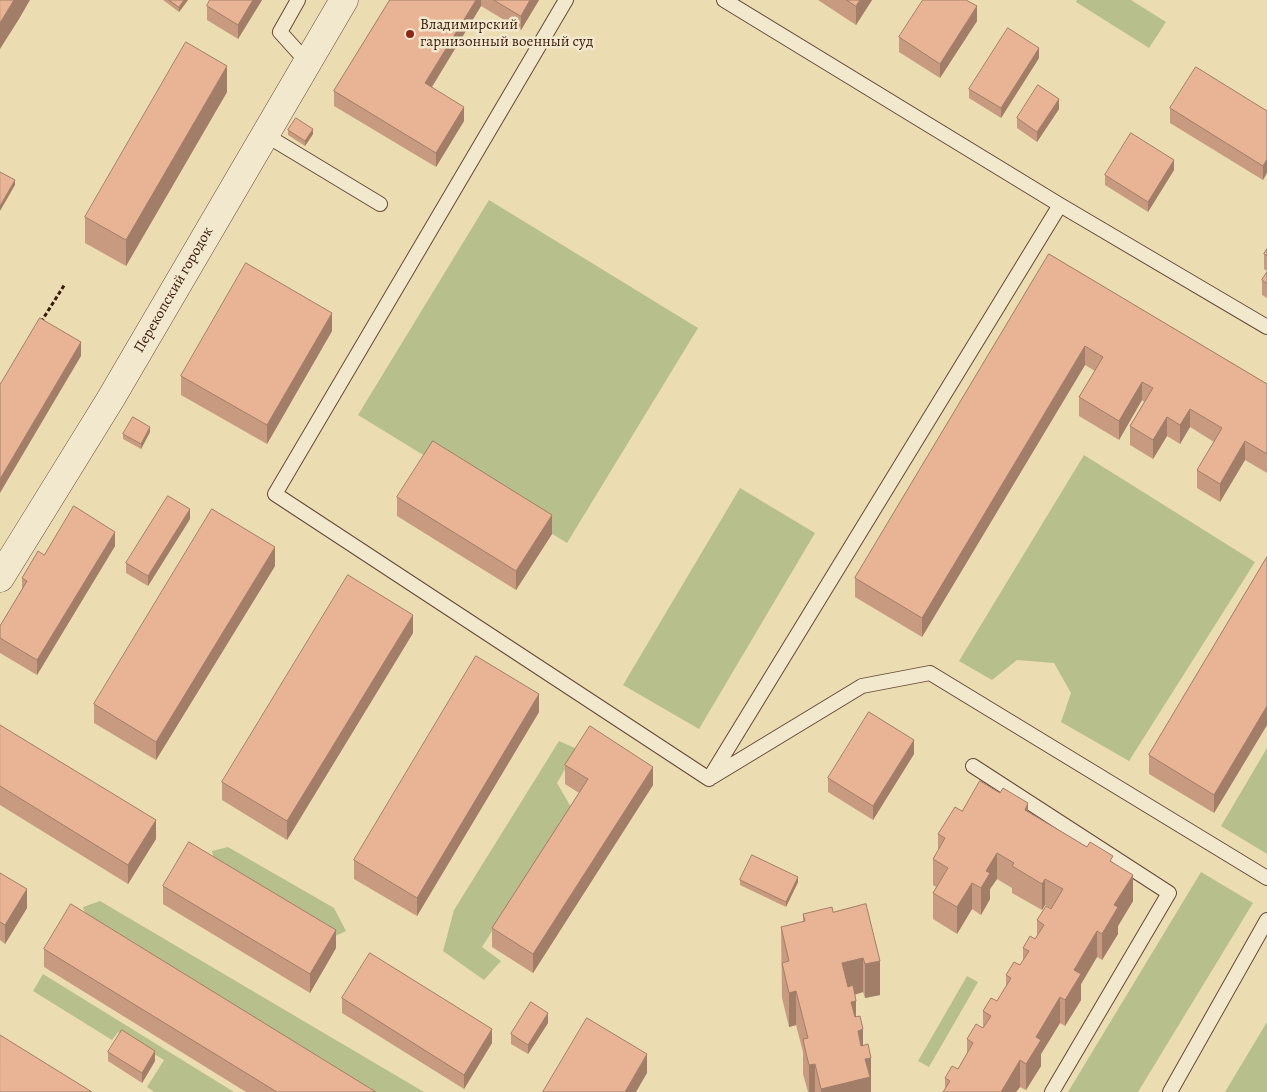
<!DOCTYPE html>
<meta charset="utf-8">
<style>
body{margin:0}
canvas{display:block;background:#ebdcb2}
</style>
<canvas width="1267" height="1092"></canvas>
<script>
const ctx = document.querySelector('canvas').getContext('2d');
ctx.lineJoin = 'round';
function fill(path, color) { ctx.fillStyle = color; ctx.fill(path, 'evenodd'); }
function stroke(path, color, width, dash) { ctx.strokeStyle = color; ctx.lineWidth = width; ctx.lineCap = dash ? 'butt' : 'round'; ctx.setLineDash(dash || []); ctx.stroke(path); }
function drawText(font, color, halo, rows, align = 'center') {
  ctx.font = font + ' Alegreya,serif'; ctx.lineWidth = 5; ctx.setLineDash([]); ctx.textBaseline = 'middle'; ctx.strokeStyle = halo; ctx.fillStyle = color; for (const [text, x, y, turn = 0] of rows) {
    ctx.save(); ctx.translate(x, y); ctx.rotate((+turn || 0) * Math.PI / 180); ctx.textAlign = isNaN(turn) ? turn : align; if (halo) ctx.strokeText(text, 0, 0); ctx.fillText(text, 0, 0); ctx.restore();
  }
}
fill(new Path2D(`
 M1077,0H1131L1166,22L1149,48L1076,2Z
 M489,200L698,328L567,543L358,415Z
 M1084,455L1255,562L1129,761L1061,722L1071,693L1054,663L1017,660L992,680L959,661Z
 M740,488L815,533L699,729L623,685Z
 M559,741L577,749L557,783L571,807L482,947L501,961L484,980L443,951L454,910Z
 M1267,748V854L1221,826Z
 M228,847L334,908L346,931L333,937L215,865L212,851Z
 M1201,872L1253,903L1138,1092H1068Z
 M100,901L424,1092H361L89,927L83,907Z
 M43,974L234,1092H154L147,1087L164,1060L118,1032L112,1040L33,991Z
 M967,976L978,982L929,1067L918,1061Z
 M1267,1022V1092H1225Z`), '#b7c08c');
const service = new Path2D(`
 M298,0L280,32L307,62
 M566,0L275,494L709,779
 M724,0L1060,205L1267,327
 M264,134L380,204
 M973,766L1169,893L1052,1092
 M712,777L862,686L930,673L1267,878
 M709,779L1060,205
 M1170,1092L1267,920`);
const minor = new Path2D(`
 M0,578L110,400L344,0`);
stroke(service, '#654a36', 16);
stroke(minor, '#654a36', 29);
stroke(new Path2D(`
 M41,322L65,284`), '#38190c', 3, [4, 2.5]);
stroke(service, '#f2e8cd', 14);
stroke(minor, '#f2e8cd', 28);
fill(new Path2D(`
 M163,0H188L179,12Z
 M262,0L238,39L207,20V6Z
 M390,0H539L521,30L481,6L432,87L464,121L436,167L334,106V91Z
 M818,0H872L856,25Z
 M977,21L940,78L899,52V37Z
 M1039,58L1001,118L969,98V89Z
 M227,92L126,266L85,243V217Z
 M1170,108L1267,111L1263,180L1170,123Z
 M1059,109L1037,142L1017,128V118Z
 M288,130L313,134L305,146L288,135Z
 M1174,170L1148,212L1105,185V175Z
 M1267,249V271L1264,269V254Z
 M1049,254L1267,384V473L1245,460L1220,502L1197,488V470L1214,442L1190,427L1180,444L1167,436L1153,459L1130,445V426L1144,402L1142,400L1119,440L1079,416V397L1095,371L1085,365L922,637L855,597V578Z
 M1267,272V298L1262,295V280Z
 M332,331L267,444L181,395V376Z
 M150,432L141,449L123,439V434Z
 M397,497L552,534L516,590L397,516Z
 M190,519L148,586L126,573V563Z
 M115,546L37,675L0,653V626L22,591V578Z
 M1267,557V725L1214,813L1149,774V755Z
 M275,566L156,760L94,723V704Z
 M413,633L287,840L222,800V782Z
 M539,712L417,916L354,879V860Z
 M0,725L156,839L128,884L0,805Z
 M914,754L873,820L828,792V778Z
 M565,765L653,785L533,973L492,947V928L579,793L565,784Z
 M962,811L1028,812L1113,862L1133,901L1118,926V934L1102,960L1097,957L1081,984V1000L1065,1026L1060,1023L1041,1054V1066L1026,1090L1020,1087L1016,1092H943L945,1089V1078L958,1069L967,1053V1039L983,1028V1011L997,1001L1006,986V975L1020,965L1023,961V948L1035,939L1037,936V920L1052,909L1045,905L1042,910L1012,893V888L997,879L990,889V899L981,915L972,909L957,934L933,919V893L936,887L933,885V859L938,850V834Z
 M0,873L27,908L5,944L0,940Z
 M740,880L798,882L786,907L740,885Z
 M163,886L336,948L310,993L163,904Z
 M866,904L880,995L865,998L863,992L855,995L856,1017L863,1045L871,1092H808L803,1074V1052L796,1025L789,1027L782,998L781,927L803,922V914L833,912Z
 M44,949L376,1092H246L44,967Z
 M342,998L492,1043L464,1089L342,1013Z
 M548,1023L528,1054L511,1044V1034Z
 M108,1052L155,1061L142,1083L108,1061Z`), '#c89b80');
fill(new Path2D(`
 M14,0H19V19L0,49V23Z
 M19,0H30L19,19Z
 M184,0H188L179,12V7Z
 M253,0H262L238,39V25Z
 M476,0H481V6L425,98V83Z
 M530,0H539L521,30V16Z
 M860,0H872L856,25V6Z
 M977,6V21L940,78V64Z
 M1039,48V58L1001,118V108Z
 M227,66V92L126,266V240Z
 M1059,99V109L1037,142V132Z
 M464,107V121L436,167V153Z
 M313,129V134L305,146V141Z
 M1267,159V173L1263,180V166Z
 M1174,160V170L1148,212V202Z
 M15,180V185L0,211V206Z
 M332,313V331L267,444V425Z
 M81,342V356L0,493V479Z
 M1085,346V365L922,637V618Z
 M1142,382V400L1119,440V421Z
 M1190,409V427L1180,444V425Z
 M1167,417V436L1153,459V440Z
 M150,427V432L141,449V444Z
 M1245,441V460L1220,502V484Z
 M190,509V519L148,586V576Z
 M552,515V534L516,590V571Z
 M115,532V546L37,675V660Z
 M275,547V566L156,760V742Z
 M413,615V633L287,840V821Z
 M539,694V712L417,916V898Z
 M1267,706V725L1214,813V795Z
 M914,740V754L873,820V806Z
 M653,767V785L533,973V954Z
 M1028,803V829L1025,810Z
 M156,820V839L128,884V865Z
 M997,853V879L990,889V899L981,915V888L986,871Z
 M1133,875V901L1118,926V934L1102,960V934L1114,905Z
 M798,877V882L786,907V902Z
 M1045,879V905L1042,910V884Z
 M972,883V909L957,934V907Z
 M27,889V908L5,944V925Z
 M336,930V948L310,993V974Z
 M1097,931V957L1081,984V1000L1065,1026V1000L1074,970Z
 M863,958V992L842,998V963Z
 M880,961V995L865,998V964Z
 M796,991V1025L789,1027V993Z
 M1060,997V1023L1041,1054V1066L1026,1090V1064L1036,1037Z
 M856,1001V1035L851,1002Z
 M548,1013V1023L528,1054V1045Z
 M492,1029V1043L464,1089V1075Z
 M863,1029V1064L858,1031Z
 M155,1051V1061L142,1083V1073Z
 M647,1054V1073L636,1092H625Z
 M871,1058V1092H821V1089L865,1059Z
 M1020,1060V1087L1016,1092H1001Z
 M815,1064V1092H809V1065Z`), '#a27e68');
const building = new Path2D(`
 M0,0H14L0,23Z
 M169,0H184L179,7Z
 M210,0H253L238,25L207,6Z
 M390,0H476L425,83L464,107L436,153L334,91Z
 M494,0H530L521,16Z
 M847,0H860L856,6Z
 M923,0H966L977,6L940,64L899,37Z
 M1008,28L1039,48L1001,108L969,89Z
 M186,42L227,66L126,240L85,217Z
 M1196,67L1267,111V159L1263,166L1170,108Z
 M1038,85L1059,99L1037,132L1017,118Z
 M296,118L313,129L305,141L288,130Z
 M1131,133L1174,160L1148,202L1105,175Z
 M0,172L15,180L0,206Z
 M1267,249V256L1264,254Z
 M1049,254L1267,384V454L1245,441L1220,484L1197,470L1222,428L1190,409L1180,425L1167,417L1153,440L1130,426L1153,388L1142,382L1119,421L1079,397L1103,357L1085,346L922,618L855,578Z
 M246,263L332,313L267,425L181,376Z
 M1267,272V284L1262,280Z
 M40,318L81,342L0,479V385Z
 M133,417L150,427L141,444L123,434Z
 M433,441L552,515L516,571L397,497Z
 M168,496L190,509L148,576L126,563Z
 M74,506L115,532L37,660L0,638V626L27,581L22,578L38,551L44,555Z
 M212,509L275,547L156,742L94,704Z
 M1267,557V706L1214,795L1149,755Z
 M348,575L413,615L287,821L222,782Z
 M476,656L539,694L417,898L354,860Z
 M869,712L914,740L873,806L828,778Z
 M0,725L156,820L128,865L0,786Z
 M590,726L653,767L533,954L492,928L588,779L565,765Z
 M980,781L1000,793L1003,788L1028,803L1025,810L1087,847L1090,842L1113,856L1110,861L1133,875L1114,905L1118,907L1102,934L1097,931L1074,970L1081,974L1065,1000L1060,997L1036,1037L1041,1040L1026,1064L1020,1060L1001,1092H943L950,1081L945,1078L952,1066L958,1069L973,1043L967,1039L976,1024L983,1028L991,1016L983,1011L991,998L997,1001L1011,978L1006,975L1014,962L1020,965L1029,951L1023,948L1030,936L1035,939L1044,925L1037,920L1046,906L1051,909L1063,889L1045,879L1042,884L1012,866L1014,863L997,853L986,871L990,873L981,888L972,883L957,907L933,893L948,868L933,859L945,838L938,834L955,807L962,811Z
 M189,842L336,930L310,974L163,886Z
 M752,855L798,877L786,902L740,880Z
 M0,873L27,889L5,925L0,922Z
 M71,904L376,1092H277L44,949Z
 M866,904L880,961L865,964L863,958L842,963L848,987L853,985L856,1001L851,1002L855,1017L860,1016L863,1029L858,1031L861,1046L868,1044L871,1058L865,1059L870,1077L821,1089L815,1064L809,1065L806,1053L803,1039L808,1038L796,991L789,993L782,963L789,961L781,927L805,921L803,914L832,907L833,912Z
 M370,953L492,1029L464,1075L342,998Z
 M531,1002L548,1013L528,1045L511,1034Z
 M587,1018L647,1054L625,1092H543Z
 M122,1030L155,1051L142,1073L108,1052Z
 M0,1035L92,1092H0Z`);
fill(building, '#e8b495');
stroke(building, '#a27e68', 1);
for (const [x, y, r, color] of [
 [410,34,5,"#8f2418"]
]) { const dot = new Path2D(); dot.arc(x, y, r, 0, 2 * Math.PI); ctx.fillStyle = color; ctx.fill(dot); stroke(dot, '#f2e8cd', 2); }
drawText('15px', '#38190c', '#f2e8cd', [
 ["Владимирский",420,25],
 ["гарнизонный военный суд",420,42]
], 'left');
drawText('15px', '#38190c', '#f2e8cd', [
 ["Перекопский городок",174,290,-60]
]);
</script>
